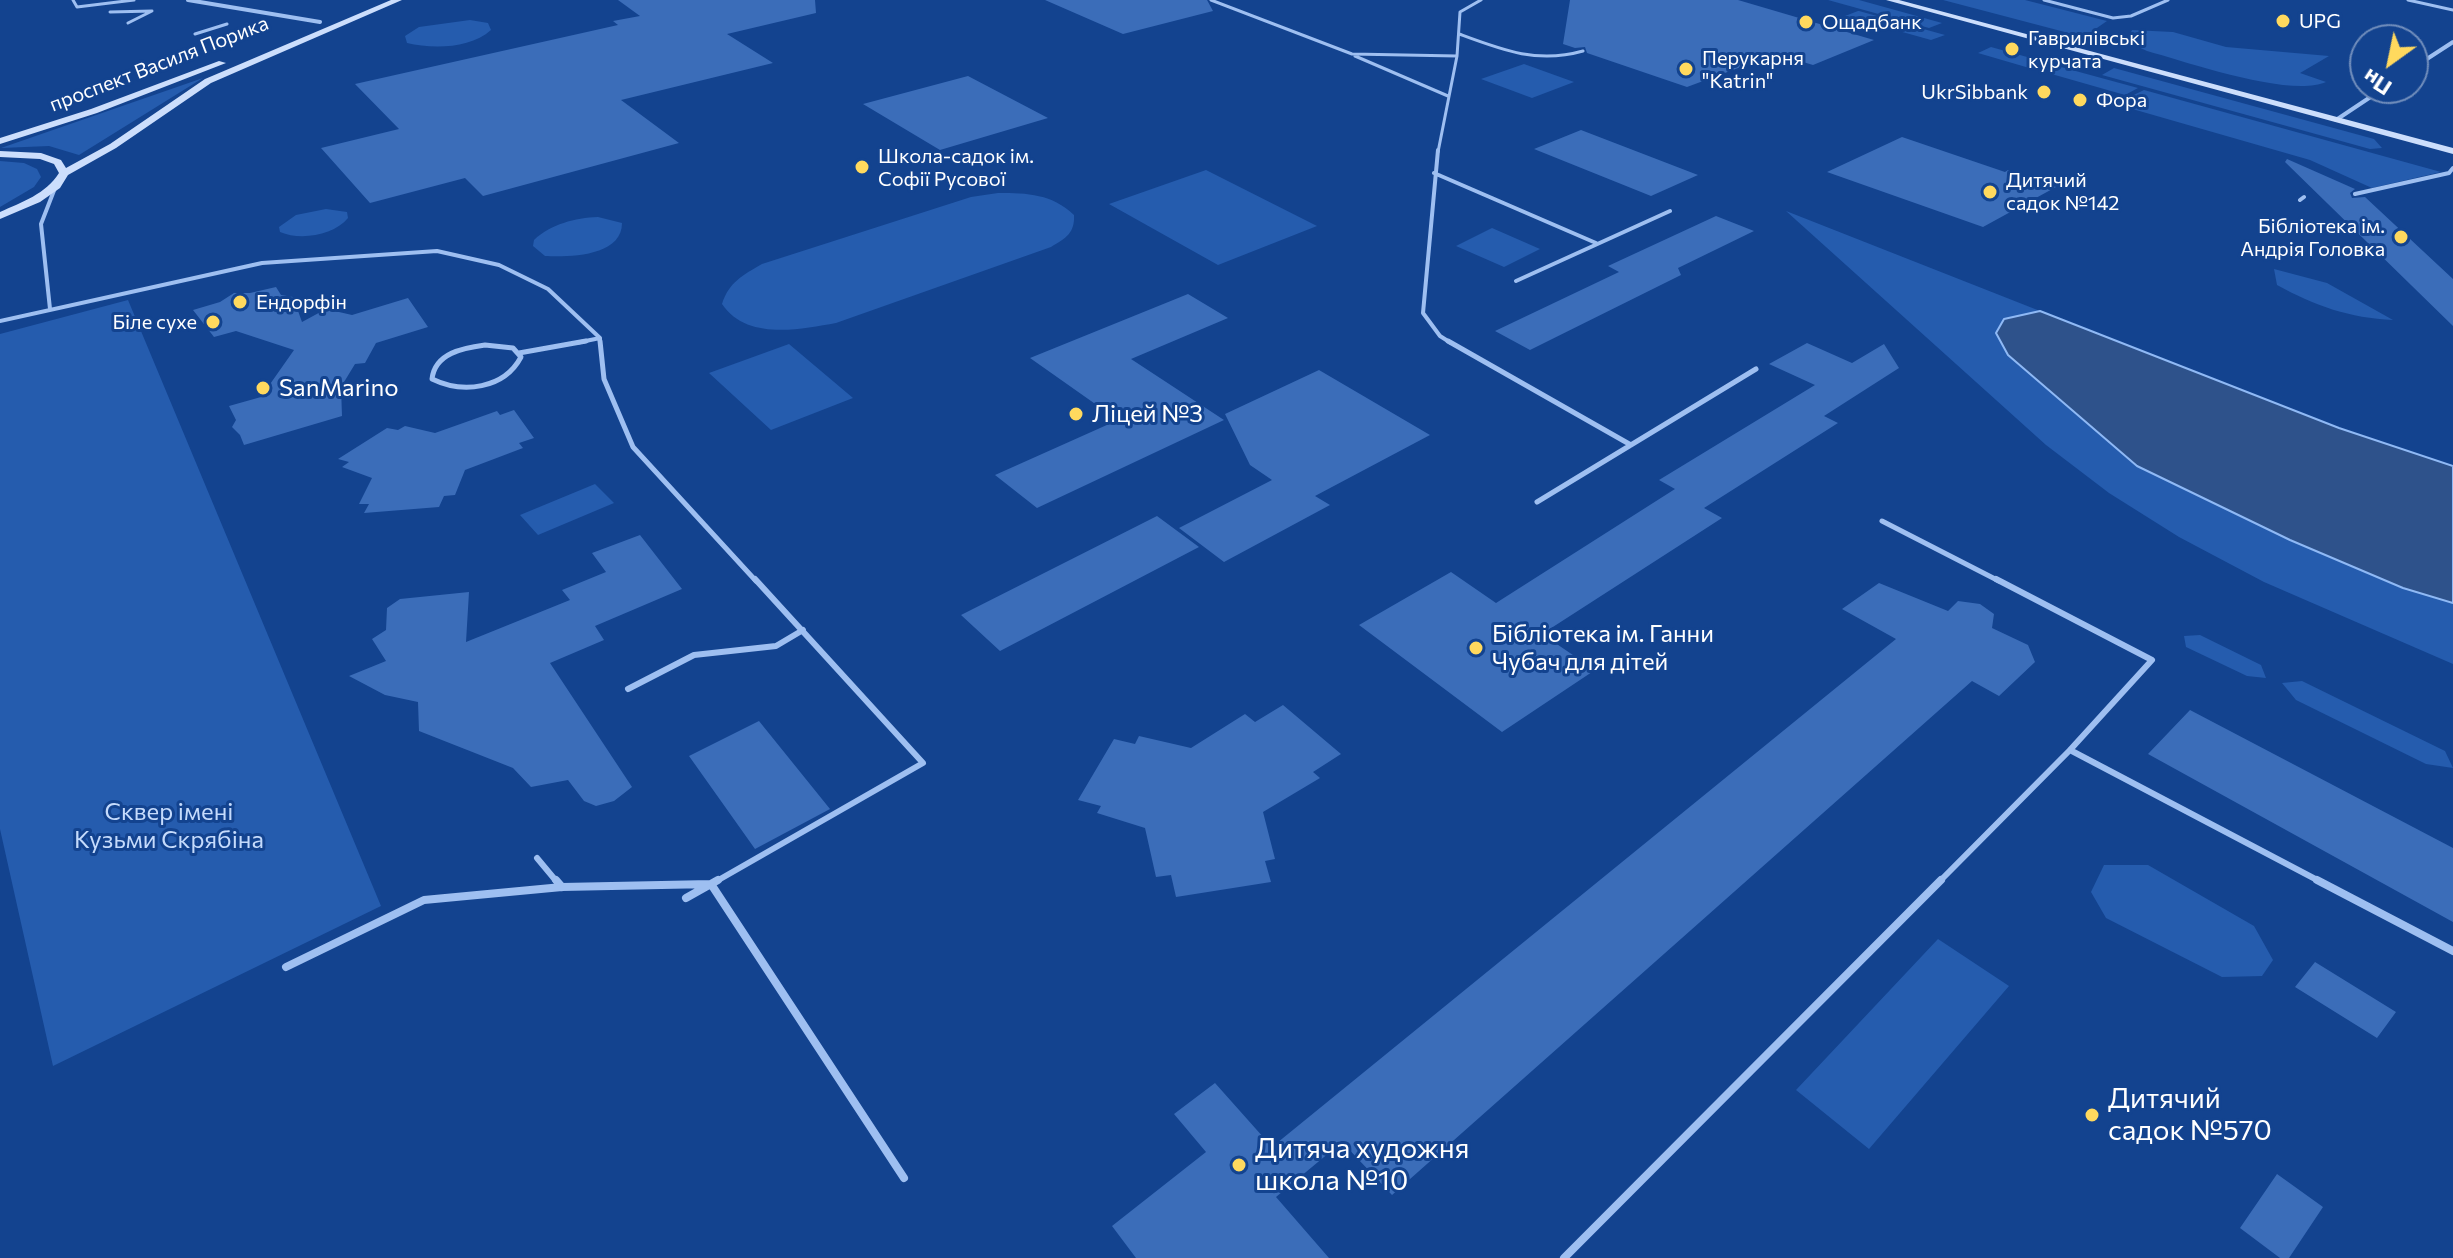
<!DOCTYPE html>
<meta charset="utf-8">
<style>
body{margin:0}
#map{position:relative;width:2453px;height:1258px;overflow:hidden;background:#13438f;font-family:Commissioner,sans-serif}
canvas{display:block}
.north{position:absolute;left:2349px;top:24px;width:80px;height:80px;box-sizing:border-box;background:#13438f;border:2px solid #718ebc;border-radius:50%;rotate:213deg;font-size:22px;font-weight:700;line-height:32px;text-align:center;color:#fff}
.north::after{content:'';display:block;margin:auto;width:28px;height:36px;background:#ffd95e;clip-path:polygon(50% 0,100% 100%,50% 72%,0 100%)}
</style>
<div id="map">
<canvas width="2453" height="1258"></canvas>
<div class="north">Пн</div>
</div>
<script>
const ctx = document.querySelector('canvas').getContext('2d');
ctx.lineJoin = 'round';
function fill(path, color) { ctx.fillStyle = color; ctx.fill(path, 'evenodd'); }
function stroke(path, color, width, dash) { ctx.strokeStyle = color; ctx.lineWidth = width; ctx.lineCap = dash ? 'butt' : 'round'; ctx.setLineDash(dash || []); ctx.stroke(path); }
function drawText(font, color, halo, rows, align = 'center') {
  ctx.font = font + ' Commissioner,sans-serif'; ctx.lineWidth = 6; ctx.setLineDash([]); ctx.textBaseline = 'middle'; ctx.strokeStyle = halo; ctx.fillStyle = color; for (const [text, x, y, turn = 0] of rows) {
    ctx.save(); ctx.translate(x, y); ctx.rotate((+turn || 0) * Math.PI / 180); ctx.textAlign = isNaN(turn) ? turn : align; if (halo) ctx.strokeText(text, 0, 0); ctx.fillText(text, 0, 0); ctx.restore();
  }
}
fill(new Path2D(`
 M1828,0H1859L1942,23L1929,28Z
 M1943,0H2025L2107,21L2094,30L2093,35L2099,41Z
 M1858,11H1859L1945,35L1931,40L1845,16Z
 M470,20L488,23L491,30C470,49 432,49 407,43L405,36L419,27Z
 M2132,30L2173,32L2226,47L2329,56L2300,73L2326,82C2290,98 2187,62 2147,51L2136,46L2129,37Z
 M1991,47L2056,65L2043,72L1978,53Z
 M1524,64L1574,82L1532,98L1481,79Z
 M2061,67L2138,88L2125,95L2048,73Z
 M2114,68L2374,139L2382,148L2370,149L2102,75Z
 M203,78L79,155L49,146L1,148Z
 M2144,90L2441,172L2372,188L2310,160L2115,104Z
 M0,161L24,163L37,169L41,177L34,187L0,207Z
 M1206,170L1317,226L1218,265L1109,204Z
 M998,193C1028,193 1052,194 1074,215C1075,233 1066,238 1051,247L836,323C798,330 746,340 722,304C729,282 743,275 762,264L971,197Z
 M326,209L347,212L348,218C334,235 301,241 280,232L279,227L296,215Z
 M1786,211L2040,311L2004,319L2008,355L2137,466L2290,540L2403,588L2453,603V664L2264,582L2179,537L2109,493L2046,445Z
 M598,217L622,223C622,257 568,257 545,256L533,246L534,240C551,224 575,218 598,217Z
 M1492,228L1540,249L1504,267L1456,246Z
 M2274,269L2327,283L2393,320C2350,318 2315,306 2277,285Z
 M128,300L381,906L53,1066L0,829V334Z
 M789,344L853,398L771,430L709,373Z
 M595,484L614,503L538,535L520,515Z
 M2200,635L2261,665L2266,678L2247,676L2186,647L2184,636Z
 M2302,681L2445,751L2453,768L2426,764L2296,700L2282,683Z
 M2104,865H2148L2254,926L2273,960L2262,976L2222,977L2106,918L2091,892Z
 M1938,939L2009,986L1869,1149L1796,1090Z`), '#255cae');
const water = new Path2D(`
 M2040,311L2339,428L2453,466V603L2403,588L2290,540L2137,466L2008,355L1996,333L2004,319Z`);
fill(water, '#2e528b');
stroke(water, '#8fb9f5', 2);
fill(new Path2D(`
 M618,0H815L816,13L727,34L773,63L621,100L679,143L483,196L465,178L370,203L321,148L399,129L355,84L618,25L613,21L640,16Z
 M1045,0H1207L1213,11L1123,34Z
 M1570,0H1738L1874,40L1813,65L1776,54L1687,87L1587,53L1585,47L1575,48L1563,44Z
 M968,76L1048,118L940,150L863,104Z
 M1581,130L1698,175L1651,196L1534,149Z
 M1902,137L2005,172L2008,170L2056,187L1983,227L1827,172Z
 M2287,159L2355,189L2350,193L2352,198L2365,197L2453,279V326L2285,162Z
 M1716,216L1754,231L1678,268L1681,275L1530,350L1495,331L1619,272L1608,266Z
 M276,287L281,295L293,297L302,322L326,309L352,315L408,298L428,327L376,343L365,363L355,364L341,387L342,416L244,445L240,435L232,427L236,420L229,406L261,397L294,350L236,331L214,337L193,310L220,302L234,293H250Z
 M1188,294L1228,318L1131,359L1224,420L1037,508L995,475L1118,420L1030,358Z
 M1807,343L1852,363L1884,344L1899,368L1824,416L1838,423L1704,508L1722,518L1542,634L1595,670L1502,732L1359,625L1451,572L1496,603L1675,489L1659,480L1815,385L1769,364Z
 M1319,370L1430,435L1315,496L1330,505L1224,562L1179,528L1272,480L1250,465L1225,414Z
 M514,410L534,438L519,443L523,448L465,470L455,495L444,496L439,507L364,513L369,504H359L372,478L342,467L349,462L338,459L387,428L398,430L405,426L435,433L497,411L500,415Z
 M1157,516L1199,547L1000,651L961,615Z
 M640,535L682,589L595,626L604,640L550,663L632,787L614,801L596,806L584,801L568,780L531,787L513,768L419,731L418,702L385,695L349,676L386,661L372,639L386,630L387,608L400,599L469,592L466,642L570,600L562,590L606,572L592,553Z
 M1879,583L1948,611L1958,601L1980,604L1994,614L1992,628L2028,645L2035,662L1999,696L1972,681L1392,1195L1342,1142L1276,1197L1329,1258H1136L1112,1226L1206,1152L1174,1114L1215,1083L1272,1147L1896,639L1842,609Z
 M1283,705L1341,754L1313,772L1320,778L1263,812L1275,859L1265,861L1271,882L1176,897L1171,875L1156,877L1145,828L1097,813L1101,806L1078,800L1114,739L1135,744L1139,736L1191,748L1245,714L1255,722Z
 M2190,710L2453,848V922L2148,754Z
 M759,721L830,809L755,849L689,756Z
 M2315,962L2396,1012L2377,1038L2295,987Z
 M2277,1174L2323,1207L2289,1258H2280L2240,1228Z`), '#3b6db9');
stroke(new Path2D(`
 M73,0L77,7L134,0
 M1211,0L1352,54L1457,56
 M2044,0L2113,18L2131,16L2168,0
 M2408,0L2453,10
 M110,12L152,11L128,23
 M195,34L227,24
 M1459,34C1502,50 1537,64 1583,51
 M1355,56L1448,96
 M1438,152L1457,56L1460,12L1481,0`), '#9ebff1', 3);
stroke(new Path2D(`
 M1438,150L1423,313L1440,336L1451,343
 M1434,173L1596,243
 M2355,194L2449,173L2453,168
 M2300,200L2304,197
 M1516,281L1670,211
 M50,309L41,224L55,188
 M0,321L262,263L437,251L499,265L548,289L600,338V343
 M576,343L600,338`), '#9ebff1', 4);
stroke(new Path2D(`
 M600,341L604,379L633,447L756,581
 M1448,341L1631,445
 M485,345L513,348L521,357C504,389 463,394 432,379C435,353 463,348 485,345Z
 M519,353L586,341
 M1537,502L1756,369
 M1882,521L1999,581`), '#9ebff1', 5);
stroke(new Path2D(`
 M628,689L694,655L776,646L803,630
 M2070,750L2321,882
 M537,858L557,882
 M715,882L923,763L755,579
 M1939,882L2070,750L2152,660L1996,579`), '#9ebff1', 6);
stroke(new Path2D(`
 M556,880L562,887
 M2317,880L2453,951
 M686,898L718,880
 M286,967L424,900L562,887L711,884L904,1178
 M1564,1258L1941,880`), '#9ebff1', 8);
stroke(new Path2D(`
 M188,0L320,22
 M2413,68L2453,42
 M2336,120L2384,88`), '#9ebff1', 4);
fill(new Path2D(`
 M391,0H402L211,83L116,148L68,175L60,188L40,202L0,219V212C22,202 46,194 59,173L54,164L40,159L0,157V151L41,153L61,160L66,168L110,144L205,79Z
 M1886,0H1899L2453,148V154Z
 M219,61L226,63L97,113L0,144V138L91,109Z`), '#ccdefc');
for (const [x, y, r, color] of [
 [2283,21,8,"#ffd95e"],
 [1806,22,8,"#ffd95e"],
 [2012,49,8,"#ffd95e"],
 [1686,69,8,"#ffd95e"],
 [2044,92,8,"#ffd95e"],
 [2080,100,8,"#ffd95e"],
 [862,167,8,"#ffd95e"],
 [1990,192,8,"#ffd95e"],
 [2401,237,8,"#ffd95e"],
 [240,302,8,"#ffd95e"],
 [213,322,8,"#ffd95e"],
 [263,388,8,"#ffd95e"],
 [1076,414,8,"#ffd95e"],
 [1476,648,8,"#ffd95e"],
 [2092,1115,8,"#ffd95e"],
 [1239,1165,8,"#ffd95e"]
]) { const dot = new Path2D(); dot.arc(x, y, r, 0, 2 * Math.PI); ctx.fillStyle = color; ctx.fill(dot); stroke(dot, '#13438f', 3); }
drawText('20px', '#fff', '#13438f', [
 ["UPG",2299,21],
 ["Ощадбанк",1822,22],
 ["Гаврилівські",2028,38],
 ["курчата",2028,61],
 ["Перукарня",1702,58],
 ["\"Katrin\"",1702,81],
 ["UkrSibbank",2028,92,"right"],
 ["Фора",2096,100],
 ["Школа-садок ім.",878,156],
 ["Софії Русової",878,179],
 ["Дитячий",2006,180],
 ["садок №142",2006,203],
 ["Бібліотека ім.",2385,226,"right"],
 ["Андрія Головка",2385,249,"right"],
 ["Ендорфін",256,302],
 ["Біле сухе",197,322,"right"]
], 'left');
drawText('20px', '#fff', '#13438f', [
 ["проспект Василя Порика",159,64,-21]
]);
drawText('24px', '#fff', '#13438f', [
 ["SanMarino",279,388],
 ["Ліцей №3",1092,414],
 ["Бібліотека ім. Ганни",1492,634],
 ["Чубач для дітей",1492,662]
], 'left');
drawText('24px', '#c5dbfc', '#13438f', [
 ["Сквер імені",169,812],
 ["Кузьми Скрябіна",169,840]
]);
drawText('28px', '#fff', '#13438f', [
 ["Дитячий",2108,1099],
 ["садок №570",2108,1131],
 ["Дитяча художня",1255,1149],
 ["школа №10",1255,1181]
], 'left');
</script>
